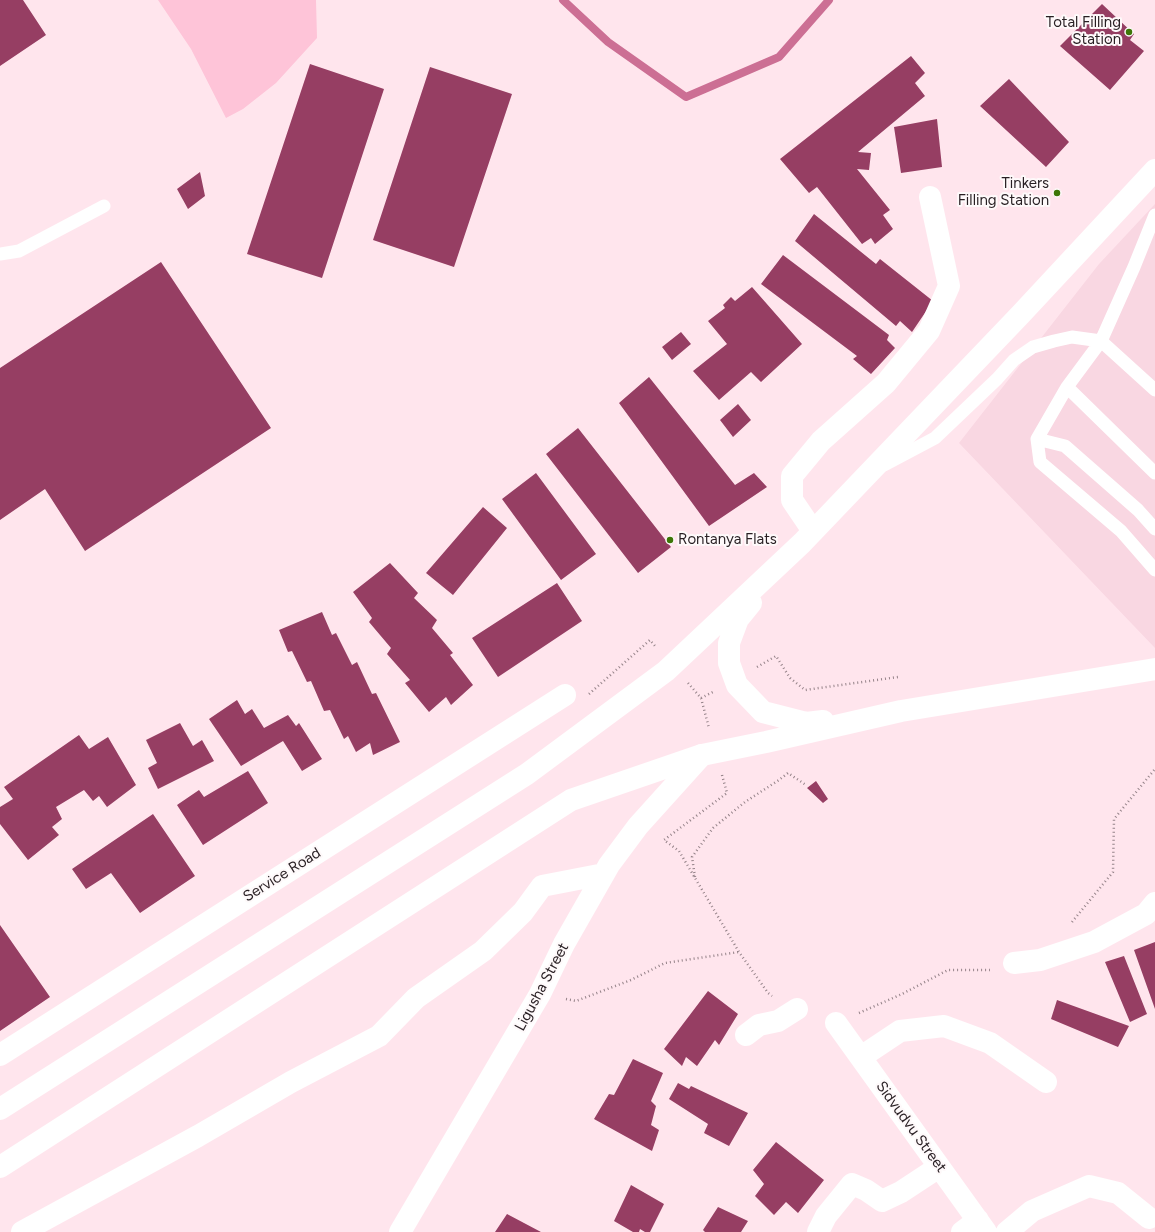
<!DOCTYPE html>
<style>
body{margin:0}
canvas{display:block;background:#ffe5ed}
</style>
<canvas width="1155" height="1232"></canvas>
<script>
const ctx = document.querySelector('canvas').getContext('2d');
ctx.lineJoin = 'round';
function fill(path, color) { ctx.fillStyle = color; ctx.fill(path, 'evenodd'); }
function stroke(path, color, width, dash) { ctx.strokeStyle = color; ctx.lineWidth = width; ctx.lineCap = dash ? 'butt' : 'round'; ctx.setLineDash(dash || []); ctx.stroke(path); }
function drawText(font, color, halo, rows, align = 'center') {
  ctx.font = font + ' Figtree,sans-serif'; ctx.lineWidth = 4; ctx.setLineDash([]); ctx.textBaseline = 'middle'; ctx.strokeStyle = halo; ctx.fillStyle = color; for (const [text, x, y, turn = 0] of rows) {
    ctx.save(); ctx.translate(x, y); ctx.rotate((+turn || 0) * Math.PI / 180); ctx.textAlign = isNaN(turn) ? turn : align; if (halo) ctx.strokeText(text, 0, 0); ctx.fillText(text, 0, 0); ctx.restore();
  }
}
fill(new Path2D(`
 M1155,204V648L959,443L1099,264Z`), '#f9d7e2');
fill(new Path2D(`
 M158,0H316L317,38L276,83L243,109L226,118L191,49Z`), '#fec4d8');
stroke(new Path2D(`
 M563,0L608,42L686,97L779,57L829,0`), '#cc6f94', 8);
fill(new Path2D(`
 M0,0H23L46,35L0,66Z
 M1102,4L1134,34L1130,40L1144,51L1110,90L1060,46Z
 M911,56L925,73L915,83L925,96L858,152L871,153L869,170L857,169L890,210L883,215L893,229L875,244L871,238L862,244L817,187L809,193L780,159Z
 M310,64L384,89L322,278L247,254Z
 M430,67L512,94L454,267L373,240Z
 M1009,79L1069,142L1046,167L980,106Z
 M937,119L942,167L901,173L894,127Z
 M200,172L205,196L188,209L177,189Z
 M814,214L876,264L880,259L933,301L912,332L900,321L896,326L795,241Z
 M783,255L889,335L887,340L895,348L871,374L853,359L857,356L761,284Z
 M161,262L271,428L85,551L45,489L0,520V368Z
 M752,287L802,344L761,382L751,372L719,400L693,371L727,344L708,321L725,308L723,305L731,297L735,301Z
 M681,332L691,344L672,360L662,347Z
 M649,377L735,485L754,473L767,487L709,526L619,403Z
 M738,404L751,420L733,437L720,420Z
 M578,428L671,547L638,573L546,454Z
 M536,473L596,554L561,580L502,499Z
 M483,507L507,528L453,595L426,573Z
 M390,563L418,593L414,598L437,620L432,628L453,653L450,655L473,685L451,705L446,697L429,712L405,683L410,680L387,654L391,648L369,622L372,618L353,592Z
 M557,583L582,621L498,677L472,638Z
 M322,612L332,635L336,633L352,665L357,662L372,694L376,693L400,742L373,755L370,743L356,752L348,736L344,739L330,710L324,711L311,681L307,682L292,651L288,652L279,630Z
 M237,700L245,714L252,709L264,728L288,715L296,726L299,723L322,759L302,771L283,741L241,766L209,719Z
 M180,723L193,746L202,740L214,761L158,789L148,768L157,763L146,740Z
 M79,735L89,749L108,737L136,785L107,807L99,796L93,801L84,790L56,807L62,819L52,827L59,835L28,860L0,824V807L13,799L4,787Z
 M248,771L268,803L203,845L177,805L199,790L204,797Z
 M816,781L828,799L823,803L807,788Z
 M153,814L195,876L140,913L111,873L86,889L72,869Z
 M0,925L50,997L0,1031Z
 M1155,942V1009L1134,950Z
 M1124,956L1147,1014L1130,1022L1105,962Z
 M708,991L738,1014L719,1045L715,1040L697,1066L686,1057L682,1066L664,1049Z
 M1057,1000L1129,1026L1118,1047L1051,1019Z
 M633,1059L663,1073L651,1101L656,1106L651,1125L659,1130L652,1151L594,1119L609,1094L614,1095Z
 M678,1083L689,1089L691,1086L748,1113L729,1146L704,1133L708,1124L669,1099Z
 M776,1142L824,1180L798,1213L786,1202L774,1215L755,1196L764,1184L753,1170Z
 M631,1185L664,1204L650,1232H645L640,1229L639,1232H633L614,1221Z
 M718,1207L748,1221L741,1232H705L703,1230Z
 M507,1214L541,1232H495Z`), '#963e63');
stroke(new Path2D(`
 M757,667L776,656L790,678L805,690L898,677
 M688,683L701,698L709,728
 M589,694L650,640L655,646
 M701,698L713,692
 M722,775L727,793L664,840L679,851L739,952L768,993L772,996
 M695,877L692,857L713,828L745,802L779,780L788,773L806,785
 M1072,922L1113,872L1114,819L1155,769
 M566,999L576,1001L631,980L665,963L739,952
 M859,1013L902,994L948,970H990`), '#958389', 2.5, [1, 3]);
stroke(new Path2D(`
 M1155,215L1134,267L1101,341L1067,387L1155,473
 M0,254L19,251L104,206
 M1067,387L1037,439L1040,462L1121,531L1155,570
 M1037,439L1065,446L1138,510L1155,529
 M884,465L935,438L997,379L1014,360L1033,347L1054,341L1072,337L1101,341L1155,390`), '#fff', 13);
stroke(new Path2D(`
 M813,531L792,500V476L821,441L886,383L929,331L949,286L930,197
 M1014,963L1040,960L1094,942L1146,914L1155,903
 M836,1023L986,1232
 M746,1035L759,1025L778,1021L797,1009
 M0,1055L565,695
 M861,1057L900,1031L944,1026L990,1043L1046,1082
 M22,1232L198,1136L291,1082L379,1036L416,998L483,951L523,912L542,886L604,874
 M400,1232L540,994L564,944L609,865L638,826L702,755
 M818,1232L826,1216L852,1184L866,1190L882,1201L901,1192L939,1167
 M962,1232L978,1220
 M1007,1232L1032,1211L1089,1186L1118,1193L1149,1218`), '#fff', 22);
stroke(new Path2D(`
 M751,603L738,619L729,643V663L737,685L763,712L806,723L823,721
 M0,1109L527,774L666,671L802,543L1021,314L1155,170
 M0,1167L571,800L702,755L766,742L901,711L1155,669`), '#fff', 22);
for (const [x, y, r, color] of [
 [1129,32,4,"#3d7607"],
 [1057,193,4,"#3d7607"],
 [670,540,4,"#3d7607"]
]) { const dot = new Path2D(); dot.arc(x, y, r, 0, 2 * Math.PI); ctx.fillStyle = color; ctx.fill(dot); stroke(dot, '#fef9fa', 1.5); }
drawText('15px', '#281f23', '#fef9fa', [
 ["Total Filling",1121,23],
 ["Station",1121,40],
 ["Tinkers",1049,184],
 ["Filling Station",1049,201],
 ["Rontanya Flats",678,540,"left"]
], 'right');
drawText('15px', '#281f23', '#fef9fa', [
 ["Service Road",282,875,-32],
 ["Ligusha Street",542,987,-62],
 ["Sidvudvu Street",911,1127,54]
]);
</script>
